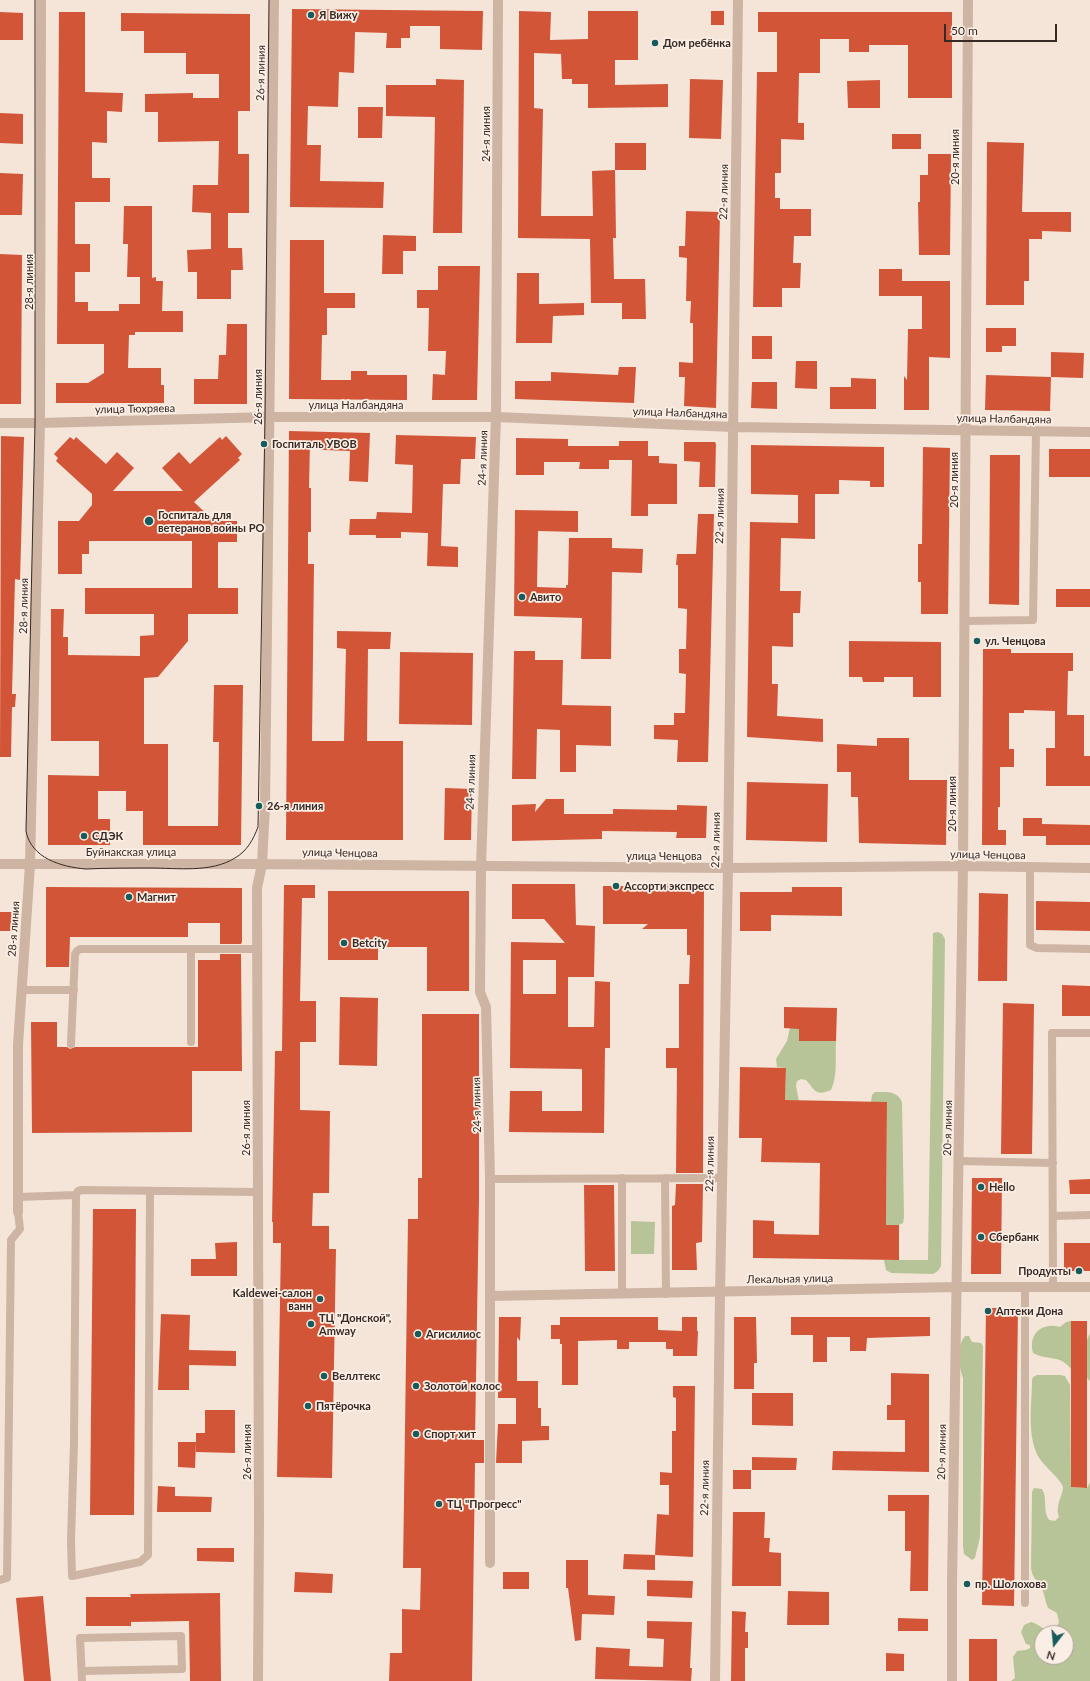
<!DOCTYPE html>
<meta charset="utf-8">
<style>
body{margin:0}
#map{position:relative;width:1090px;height:1681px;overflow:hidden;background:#f4e5d8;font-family:Lato,sans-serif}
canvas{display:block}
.north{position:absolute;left:1034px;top:1625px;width:40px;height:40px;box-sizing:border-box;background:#fbefe5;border:1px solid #ada099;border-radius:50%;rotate:196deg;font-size:11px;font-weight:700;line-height:16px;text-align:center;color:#372a26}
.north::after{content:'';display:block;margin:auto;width:14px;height:18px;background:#175c5c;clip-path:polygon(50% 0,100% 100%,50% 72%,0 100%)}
.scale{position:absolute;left:944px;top:24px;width:113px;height:18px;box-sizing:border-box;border:2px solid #372a26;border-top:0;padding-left:5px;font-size:12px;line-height:14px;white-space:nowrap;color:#372a26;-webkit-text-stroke:3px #fbefe5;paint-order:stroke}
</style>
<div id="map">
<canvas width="1090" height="1681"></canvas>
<div class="north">N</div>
<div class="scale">50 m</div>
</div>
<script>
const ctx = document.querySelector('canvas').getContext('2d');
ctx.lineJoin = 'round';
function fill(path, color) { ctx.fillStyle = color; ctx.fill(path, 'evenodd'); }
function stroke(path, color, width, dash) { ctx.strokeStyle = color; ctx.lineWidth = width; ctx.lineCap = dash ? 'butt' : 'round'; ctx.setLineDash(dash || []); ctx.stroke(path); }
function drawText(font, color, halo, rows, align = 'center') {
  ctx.font = font + ' Lato,sans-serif'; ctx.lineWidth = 3.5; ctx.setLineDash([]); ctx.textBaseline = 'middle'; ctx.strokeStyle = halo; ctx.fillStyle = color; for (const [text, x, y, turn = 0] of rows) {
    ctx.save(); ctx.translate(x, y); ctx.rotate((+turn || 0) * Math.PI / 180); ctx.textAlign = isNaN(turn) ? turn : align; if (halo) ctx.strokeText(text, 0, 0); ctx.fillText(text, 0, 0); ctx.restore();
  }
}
fill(new Path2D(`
 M938,932L942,934L945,939L941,1266L938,1271L933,1274L891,1273L886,1270L884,1260H928L933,933Z
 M790,1028H799V1041H836C835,1057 838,1075 831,1090C814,1097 815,1089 806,1080L801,1079L797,1081L796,1086L799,1101L785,1100L786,1068L777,1067L776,1059L787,1041Z
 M875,1092C886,1092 897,1090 902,1102L904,1217L903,1223L899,1225H886L887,1102H871L872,1095Z
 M631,1221L655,1222L654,1254H631Z
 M1071,1321V1369C1060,1354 1047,1361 1033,1353C1028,1334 1042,1322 1060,1327L1066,1322Z
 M1090,1333V1381L1087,1378V1340Z
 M965,1336H969L972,1342L981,1343L983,1346L980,1537L975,1558L972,1560L964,1554L963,1546V1378C959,1366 956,1347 965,1336Z
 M1037,1375H1060L1065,1376L1070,1385L1071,1487L1087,1488L1090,1482V1681H1011L1015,1678L1013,1657L1017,1651L1026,1650L1030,1648V1645L1026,1644L1021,1632L1024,1625L1031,1622C1042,1625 1044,1634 1057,1627L1059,1622L1057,1613L1048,1608C1045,1602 1045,1595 1042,1589C1039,1580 1033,1581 1031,1568L1032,1492L1034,1488L1042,1489C1048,1499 1042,1509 1049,1520L1055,1521L1059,1517C1058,1514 1057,1510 1058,1508C1058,1501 1063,1494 1063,1487C1062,1480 1041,1464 1037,1454C1027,1432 1032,1403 1032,1380L1033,1377ZM1042,1633H1066V1657H1042Z`), '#b7c497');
fill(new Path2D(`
 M292,9L483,11L482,50L440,49V26H410V38H401V48H386L387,33L355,32L354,73L339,72L338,107L308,106L307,145H321L320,181L384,182L383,208L290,207Z
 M519,11L551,12L550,40L588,39V11H638V60H615V85L668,84V107L588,108V84H572V79H562L561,54L534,53V108L543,109L541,216H593L592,171L615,170L616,238H613L614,279H645L646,319H622V303H591L590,239L518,238Z
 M711,11H724V25H711Z
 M0,12L23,13V40H0Z
 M59,12H85V92L123,93L122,112L107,111V143L92,142V178H110V202H75V244H90V272H75V302H88V311H119V304H140V277H127L128,244H123L124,206H152V278L156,277V281H163L162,311H183V332H135V335H129L128,368H161V385H164V403H56V383H88L104,373V344H57Z
 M758,12H952V98H908V45H869V52H849V39H820V73H799L798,123H804V140L781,139V173H775V198H780V209H811V236H794L793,263H801L800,288H782V307H753L757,72H777V32H758Z
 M121,13L250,14V111H238V154H249V213H228V248H242L243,270H231V299H197V272H188L187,250L211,249V213L192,212L193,185H218L219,141L158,142V112H145V94L193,93V98H219V74H186V53H144V31H121Z
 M436,79L464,80L462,233H433L435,117L386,116V85H436Z
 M690,79L723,80L721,139L689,138Z
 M880,80V108H848L847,81Z
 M358,107H383L382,138H358Z
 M0,113L23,114V144L0,143Z
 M892,134H921V149H892Z
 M987,142L1024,143L1022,212H1071V232L1042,231V239H1029V281H1024V305H986Z
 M615,143H646V170H615Z
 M928,154H951L950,255H919L918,202H920V175H928Z
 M0,173L23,174L22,215H0Z
 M686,211L720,212L716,408L684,406L685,377H679V362L693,363V323H690L691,301H686L687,258L679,257V246H685Z
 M383,235L416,236V251H403V274H382Z
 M290,240H324V293H355V308H327V335H322L321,380H351V371H367V375H407V400L289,399Z
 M0,254L22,255L21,404H0Z
 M438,266H480L477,400H432L433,374L445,375L446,351H428L429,308H417V290H438Z
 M879,269H902V281H950V358L929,357V410H904V376L907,380L908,329H922V296H879Z
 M517,273H539V304L584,303V315L553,316L552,343H516Z
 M227,324H247V404H194V379H218L219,355H226Z
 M986,328H1016V346H1002V352H986Z
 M752,336H772V359H752Z
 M1051,352L1084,353L1083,378L1051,377Z
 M796,361H817V389L795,388Z
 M619,367H636L634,403L515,399V381H551V372L618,375Z
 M986,375L1051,377L1050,411L985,410Z
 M851,378L876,379V409H830V387H851Z
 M752,382H777V409L751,408Z
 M289,431L370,433L368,482L349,481L350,451L323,450L310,443L309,488H311V532H308V564H314L312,741H344L346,649L337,648V631L391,632L390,649H368L367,741H403V840H286Z
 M396,435L476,437L475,459H461L460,484H443L441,546L458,547V567L427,566L428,533L401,532V538H376V535H349L350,519H376L377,512L412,513L413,465L395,464Z
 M1,436L24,437L20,580L15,579L12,694H16L15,707H12L11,757H0Z
 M226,436L242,454L238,458L240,460L194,502L214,521H237V542H218V588H238V614H188V641L158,677L144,678V744H168V826H218L219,742H213L214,685H243L241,845H143V811H126V791H98V819H110V845H48V775L99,776V741H51V609H64L63,637H68V655L140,656V636L154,635V614H85V588H192V541H89V554H82V574H58V521H79L92,505V494L56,461L58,458L54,454L70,437L74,440L76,437L106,464L117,452L134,468L113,491H183L162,468L179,452L190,464L220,437L222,440Z
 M516,438L568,439V446H619V441H648V456H659V463L677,464V504H648V516H631L632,460H609V469H579L580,462H544V475H516Z
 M684,442H715V444L716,442L715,487H699L700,462L684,461Z
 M751,445L884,447V487H870V481L839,480V494H815V539L781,538L780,591H801L800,613H793V647L772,646V684H778L777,716L823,719V742L747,737L750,522L798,523V495L751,494Z
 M923,447L950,448L948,614H921V582H918V544H922Z
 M1049,449H1090V477H1049Z
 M990,455H1020L1019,605L989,604Z
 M515,510L578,511V532L538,531L537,587L566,588V585H568L569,538H612V548L643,549L642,573L612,572L611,659H581L582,618L514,616Z
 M698,514H714L708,762H677L678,740L654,739V725H674V713H685L686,674L679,673V649H686L687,609L678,608V565H676L677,554H696Z
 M1056,589H1090V607H1056Z
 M849,641L941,642V697H913V677H884V682H863L862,677H849Z
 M983,649H1011V653H1073V671H1068L1067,715H1084V756H1090V786H1046V748H1055V711L1024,710V713H1009V749H1014V767H1000V807H998V830H1006V845H982Z
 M514,651H535V660H563L562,705L611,706V746L576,745V772H560V730L537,729L536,779H512Z
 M400,652L473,653L472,725L399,724Z
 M877,738H909V780H947L946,845L859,843L858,797H851V772H837V744L877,746Z
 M747,782L828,784L827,842L746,840Z
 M445,788L472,789L471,840H444Z
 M546,799H564V814H613V809L677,810V805L707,806L706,838H676L677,832L602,831V839L512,841V805L536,804L535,812Z
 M1023,818H1042V824L1090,825V845H1046V836H1023Z
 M642,883L704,884L703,1173H676L677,1068H666V1048H679V984H689L690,955H687V929H642L648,924H603V886H642Z
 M512,884H575L576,925L595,926L594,977H568V1027H594L595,981L610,982V1048H605L604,1133L509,1132L510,1091H542V1111H582V1069L510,1068L511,942L565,943L544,919H512ZM523,960H556V994H523Z
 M284,885H315V898H302L300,1001H316V1042H300V1110L330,1111L329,1193H313L312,1226H329V1249H336L332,1478L277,1477L281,1243H273V1222H272L275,1051H282Z
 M46,887L242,888V942L241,944H220V923H188V937H70L69,967H46Z
 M792,887H842V916L771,915V931H740V892H792Z
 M328,891H469V991H427V947H378V960H328Z
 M979,893L1008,894L1007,981H978Z
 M1036,901L1090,902V931L1036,930Z
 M0,912H12L11,931H0Z
 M220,954H241L242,1071H192V1132L32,1133L31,1022H57V1047H67L70,1049L75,1047H198V960H220Z
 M1062,985L1090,986V1016H1062Z
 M340,997L378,998L377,1066L339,1065Z
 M1003,1003L1034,1004L1032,1154H1001Z
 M784,1007L837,1008L836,1041H799V1029L784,1028Z
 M422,1014H479V1198L475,1440H484V1463H475L472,1681H389L390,1653H402V1609L420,1610L421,1568H403L408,1219H418V1178H422Z
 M740,1067L786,1068L785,1100L887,1102L886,1225H899V1260L753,1258V1220L774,1221V1234L819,1235L820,1163L761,1162L762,1138H739Z
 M972,1178H1002L1001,1274H971Z
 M1090,1179V1194H1070L1069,1180Z
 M676,1184H703L702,1242L696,1243L697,1270H672V1206L675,1205Z
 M584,1185H614L615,1271H585Z
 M93,1209H136L134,1515H90Z
 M237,1242V1276H191V1259H216L215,1243Z
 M1064,1243H1090V1271H1064Z
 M986,1308H1018L1014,1606L982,1605Z
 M161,1314L190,1315L189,1350L236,1351V1366L189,1365V1390H158Z
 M499,1317H521L520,1341L517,1337V1381H538V1408H541V1426H549V1440L522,1441V1463H496L498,1424H516V1398H498Z
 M560,1317H658V1330L682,1331V1317H697V1331H698L697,1356H673V1349H666V1342H629V1349H617V1340L578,1341V1385H562V1344H560V1339H551V1325H560Z
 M734,1317H756L757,1363H754V1389H734Z
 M791,1317H930V1336L867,1338L866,1351H850V1337H827V1362H813V1335H791Z
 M1071,1321H1087V1488L1071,1487Z
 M891,1373L929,1374V1472L832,1470L833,1451L905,1452V1420H887V1405H891Z
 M673,1386H695L693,1557L655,1555L657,1514L669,1515V1485H660V1472L672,1473V1431H676V1398L673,1397Z
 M752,1393H793V1426L752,1425Z
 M205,1410H235V1453L196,1452V1433H205Z
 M178,1442H196L195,1468L178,1467Z
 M752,1457L797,1458L796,1470H752Z
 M733,1470H751V1489H733Z
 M158,1486L175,1487V1496L212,1497L211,1512H157Z
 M888,1495H929L928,1591H910L911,1551H905V1511H888Z
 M733,1512H765L764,1538H770L769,1552L781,1553V1586H732Z
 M197,1548H234V1562L197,1561Z
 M624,1554L655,1555V1570L623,1569Z
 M566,1560H588V1595L615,1596L614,1615L582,1614L581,1640L575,1641L568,1588H566Z
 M295,1572L333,1574L332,1593L294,1592Z
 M503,1572H529V1589H503Z
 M647,1580L693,1581L692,1598L647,1596Z
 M788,1591L829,1592V1625H787Z
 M220,1593L221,1681H190L189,1621L131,1622V1626H86V1597H131L130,1594Z
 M43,1596L51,1681H24L16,1598Z
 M732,1611L746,1612L745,1632H748V1648H745V1681H731Z
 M898,1618L928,1619V1631H898Z
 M647,1621L692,1622L690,1668H692L691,1681L595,1679L596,1647L630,1649L629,1666L663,1667L664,1639L647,1638Z
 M969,1639H997V1681H969Z
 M886,1653L904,1654V1671H886Z`), '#d25538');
stroke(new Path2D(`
 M965,621L1033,620L1036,431
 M1030,868V945L1037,948L1090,949
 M191,949V1042
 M22,990H74
 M71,1044L75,954L77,951L80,949H257
 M959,1161L1053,1163
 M622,1178V1294
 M665,1178L666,1294
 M490,1179L722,1178
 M150,1191L148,1555L140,1562L72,1576L71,1540L74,1442L76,1195L78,1191L81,1190L258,1192
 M18,1197L76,1195
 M1053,1216L1090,1215
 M1053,1287L1052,1033H1090
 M0,1580L7,1578L11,1240L20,1229L18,1212
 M1025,1603V1288
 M82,1671L182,1669L181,1636L80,1638L82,1681`), '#cdb4a3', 8);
stroke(new Path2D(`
 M0,423H40
 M18,1212V1045L30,864
 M490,1296L957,1287H1090
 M490,1563V1179L486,1007L480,992L481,867L496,417L498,0
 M952,1681V1583L963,866L968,0`), '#cdb4a3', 10);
stroke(new Path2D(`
 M40,423L270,417H496L733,427L1090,432
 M0,864H262L728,868L963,866L1090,868
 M30,864L40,423L41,0
 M258,1681L259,1523L257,888L262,864L265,807L274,0
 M715,1681L720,1293L728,868L738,0`), '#cdb4a3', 10);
stroke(new Path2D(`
 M35,0V423L26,831C31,858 61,867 86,869C107,868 129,868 150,868C177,868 211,873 235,858C247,851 253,840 258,827L265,418L269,0`), '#372a26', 1);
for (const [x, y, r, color] of [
 [311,15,4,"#175c5c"],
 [655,43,4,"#175c5c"],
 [264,444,4,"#175c5c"],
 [149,521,5,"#175c5c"],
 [522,597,4,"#175c5c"],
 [977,641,4,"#175c5c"],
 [259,806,4,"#175c5c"],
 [84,836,4,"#175c5c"],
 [616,886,4,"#175c5c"],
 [129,897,4,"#175c5c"],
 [344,943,4,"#175c5c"],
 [981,1187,4,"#175c5c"],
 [981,1237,4,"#175c5c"],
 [1079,1271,4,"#175c5c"],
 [320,1299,4,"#175c5c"],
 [988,1311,4,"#175c5c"],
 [311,1324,4,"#175c5c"],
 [418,1334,4,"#175c5c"],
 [324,1376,4,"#175c5c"],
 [416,1386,4,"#175c5c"],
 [308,1406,4,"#175c5c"],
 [416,1434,4,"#175c5c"],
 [439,1504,4,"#175c5c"],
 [967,1584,4,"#175c5c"]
]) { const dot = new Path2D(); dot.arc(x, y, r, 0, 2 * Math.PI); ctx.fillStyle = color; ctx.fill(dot); stroke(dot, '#fbefe5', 1.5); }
drawText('bold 11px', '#372a26', '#fbefe5', [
 ["Я Вижу",319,15],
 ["Дом ребёнка",663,43],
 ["Госпиталь УВОВ",272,444],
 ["Госпиталь для",158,515],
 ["ветеранов войны РО",158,528],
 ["Авито",530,597],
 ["ул. Ченцова",985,641],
 ["26-я линия",267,806],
 ["СДЭК",92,836],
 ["Ассорти экспресс",624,886],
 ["Магнит",137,897],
 ["Betcity",352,943],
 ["Hello",989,1187],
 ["Сбербанк",989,1237],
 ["Продукты",1071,1271,"right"],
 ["Kaldewei-салон",312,1293,"right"],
 ["ванн",312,1306,"right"],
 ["Аптеки Дона",996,1311],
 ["ТЦ \"Донской\",",319,1318],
 ["Amway",319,1331],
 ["Агисилиос",426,1334],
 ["Веллтекс",332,1376],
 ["Золотой колос",424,1386],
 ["Пятёрочка",316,1406],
 ["Спорт хит",424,1434],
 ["ТЦ \"Прогресс\"",447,1504],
 ["пр. Шолохова",975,1584]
], 'left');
drawText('11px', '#372a26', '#fbefe5', [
 ["26-я линия",261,73,-89],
 ["24-я линия",486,134,-90],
 ["20-я линия",955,157,-90],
 ["22-я линия",724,192,-89],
 ["28-я линия",29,282,-90],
 ["26-я линия",258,397,-90],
 ["улица Налбандяна",356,405],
 ["улица Тюхряева",135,409,-1],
 ["улица Налбандяна",680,413,2],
 ["улица Налбандяна",1004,419,1],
 ["24-я линия",483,458,-88],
 ["20-я линия",954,480,-90],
 ["22-я линия",720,516,-89],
 ["28-я линия",24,606,-89],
 ["24-я линия",471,782,-88],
 ["20-я линия",952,804,-90],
 ["22-я линия",716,840,-89],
 ["Буйнакская улица",131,852],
 ["улица Ченцова",340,853,1],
 ["улица Ченцова",988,855,1],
 ["улица Ченцова",664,856],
 ["28-я линия",14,929,-86],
 ["24-я линия",477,1105,-91],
 ["26-я линия",246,1128,-90],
 ["20-я линия",948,1128,-89],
 ["22-я линия",710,1164,-89],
 ["Лекальная улица",790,1279,-1],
 ["26-я линия",247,1452,-90],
 ["20-я линия",942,1452,-89],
 ["22-я линия",705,1488,-89]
]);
</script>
